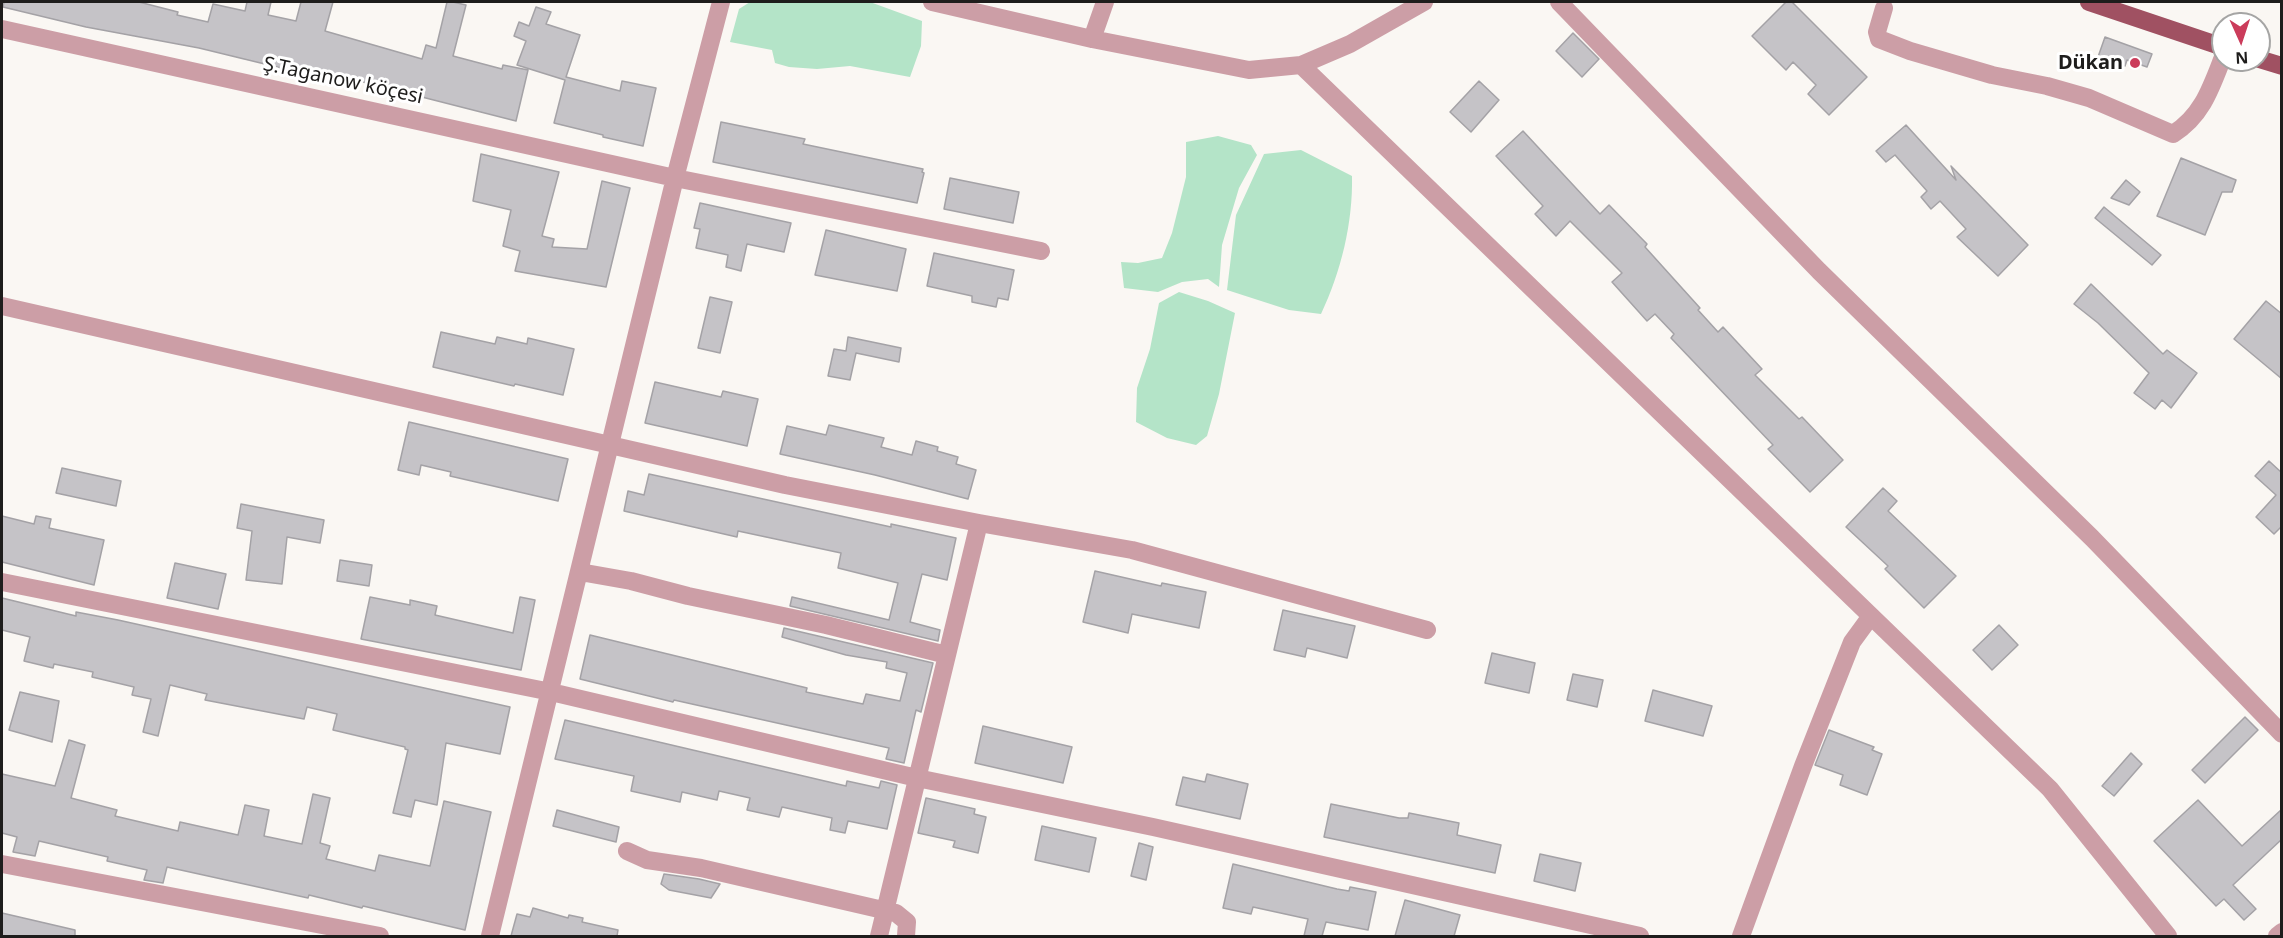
<!DOCTYPE html>
<meta charset="utf-8">
<style>
body{margin:0}
#map{position:relative;width:2283px;height:938px;overflow:hidden;background:#faf7f3;font-family:"Noto Sans",sans-serif}
canvas{display:block}
.frame{position:absolute;inset:0;border:3px solid #1e1d1c;pointer-events:none}
.north{position:absolute;left:2211px;top:12px;width:60px;height:60px;box-sizing:border-box;background:#fff;border:2px solid #a5a5a4;border-radius:50%;rotate:177deg;font-size:16px;font-weight:700;line-height:24px;text-align:center;color:#1e1d1c}
.north::after{content:'';display:block;margin:auto;width:21px;height:27px;background:#cb3c5b;clip-path:polygon(50% 0,100% 100%,50% 72%,0 100%)}
</style>
<div id="map">
<canvas width="2283" height="938"></canvas>
<div class="frame"></div>
<div class="north">N</div>
</div>
<script>
const ctx = document.querySelector('canvas').getContext('2d');
ctx.lineJoin = 'round';
function fill(path, color) { ctx.fillStyle = color; ctx.fill(path, 'evenodd'); }
function stroke(path, color, width, dash) { ctx.strokeStyle = color; ctx.lineWidth = width; ctx.lineCap = dash ? 'butt' : 'round'; ctx.setLineDash(dash || []); ctx.stroke(path); }
function drawText(font, color, halo, rows, align = 'center') {
  ctx.font = font + ' "Noto Sans",sans-serif'; ctx.lineWidth = 6; ctx.setLineDash([]); ctx.textBaseline = 'middle'; ctx.strokeStyle = halo; ctx.fillStyle = color; for (const [text, x, y, turn = 0] of rows) {
    ctx.save(); ctx.translate(x, y); ctx.rotate((+turn || 0) * Math.PI / 180); ctx.textAlign = isNaN(turn) ? turn : align; if (halo) ctx.strokeText(text, 0, 0); ctx.fillText(text, 0, 0); ctx.restore();
  }
}
fill(new Path2D(`
 M750,2H870L922,21L921,46L910,77L850,66L817,69L789,67L775,63L772,50L730,42L739,9Z
 M1218,136L1251,145L1257,155L1239,188L1222,245L1219,287L1208,279L1182,282L1158,292L1124,288L1121,262L1138,263L1162,258L1172,233L1186,177V142Z
 M1301,150L1352,176C1353,223 1341,272 1321,314L1289,310L1227,290L1236,215L1264,154Z
 M1179,292L1208,301L1235,313L1219,394L1207,436L1196,445L1167,438L1136,422L1137,388L1150,349L1159,303Z`), '#b4e4c8');
const building = new Path2D(`
 M4,2H139L178,12L177,15L208,22L213,4L245,11L247,2H271L268,15L296,21L301,2H333L325,31L422,59L426,45L436,48L447,2H453L466,5L453,56L502,69L503,65L528,70L516,121L316,70L314,76L199,48L86,27L3,7Z
 M1786,2H1792L1867,77L1829,115L1808,94L1816,85L1793,62L1786,70L1752,36Z
 M536,7L551,12L546,24L580,35L566,77L620,91L622,81L656,88L643,146L603,137V135L554,123L565,80L517,65L526,41L514,36L519,22L529,26Z
 M1573,33L1599,59L1582,77L1556,51Z
 M2105,37L2152,54L2147,67L2127,60L2125,66L2098,57Z
 M1479,81L1499,100L1471,132L1450,112Z
 M721,122L805,139L803,144L923,169L922,172L924,173L917,203L713,162Z
 M1906,125L1956,180L1951,166L2028,245L1998,276L1957,237L1966,229L1940,201L1931,209L1921,197L1927,191L1895,155L1886,162L1876,151Z
 M1523,131L1600,214L1609,205L1647,244L1645,247L1700,308L1698,310L1718,332L1723,327L1762,369L1755,375L1799,419L1802,417L1843,460L1810,492L1768,449L1773,445L1671,338L1674,334L1655,314L1647,321L1612,282L1622,273L1570,221L1556,236L1535,214L1543,206L1496,156Z
 M481,154L559,172L542,236L554,239L552,247L587,249L602,181L630,188L606,287L515,271L520,251L503,246L511,210L473,201Z
 M2181,158L2236,180L2232,192H2222L2205,235L2157,216Z
 M950,178L1019,192L1013,223L944,209Z
 M2126,180L2140,192L2129,205L2111,198Z
 M700,203L791,223L784,252L747,244L741,271L726,267L728,255L696,248L700,229L694,228Z
 M2104,207L2161,255L2152,265L2095,218Z
 M826,230L906,249L897,291L815,275Z
 M934,253L1014,270L1008,300L998,298L996,307L972,302V296L927,286Z
 M2091,284L2163,354L2167,350L2197,373L2171,408L2162,400L2155,409L2134,393L2149,373L2098,323L2074,304Z
 M710,297L732,302L720,353L698,348Z
 M2266,301L2282,314V379L2234,339Z
 M441,332L495,344L497,337L527,344L528,338L574,349L563,395L515,384L514,386L433,367Z
 M848,337L901,348L899,362L856,353L850,380L828,376L834,349L846,351Z
 M655,382L721,397L723,391L758,399L747,446L645,423Z
 M409,422L568,459L558,501L450,476L451,472L421,465L419,475L398,470Z
 M829,425L884,438L881,447L912,455L916,441L938,447L937,451L958,457L956,464L976,470L968,499L875,475L780,454L787,426L826,435Z
 M2269,461L2282,473V526L2274,534L2256,517L2276,495L2255,476Z
 M62,468L121,481L116,506L56,493Z
 M649,474L891,527V524L956,538L947,580L922,574L910,622L940,630L938,641L790,606L792,597L889,620L898,583L838,568L841,553L738,531L737,537L624,511L628,491L644,495Z
 M1883,488L1897,501L1888,511L1956,576L1924,608L1885,569L1888,566L1846,527Z
 M241,504L324,520L320,543L287,537L282,584L246,580L252,531L237,528Z
 M2,516L34,524L36,516L51,519L49,528L104,540L94,585L2,562Z
 M340,560L372,565L369,586L337,581Z
 M175,563L226,574L218,609L167,598Z
 M1095,571L1161,586L1162,583L1206,592L1199,628L1132,614L1128,633L1083,622Z
 M370,597L410,605V600L437,606L435,615L513,633L520,597L535,600L521,670L361,639Z
 M2,598L76,616V612L118,620L510,707L500,754L446,743L437,805L415,800L411,817L393,813L408,750L405,749V747L333,730L337,714L307,707L304,719L205,700L207,694L170,685L158,736L143,732L151,699L132,695L134,687L92,677L93,672L54,664L53,668L24,661L30,637L2,630Z
 M1283,610L1355,626L1347,658L1307,648L1305,657L1274,650Z
 M1999,625L2018,645L1992,670L1973,650Z
 M784,628L933,663L921,712L916,710L904,763L886,759L889,748L674,700L673,702L580,679L590,635L807,688L806,692L863,704L866,694L900,701L907,673L886,668L887,662L846,655L782,637Z
 M1492,653L1535,663L1529,693L1485,683Z
 M1573,674L1603,680L1597,707L1567,700Z
 M1653,690L1712,706L1703,736L1645,721Z
 M20,692L59,701L52,742L9,730Z
 M2245,717L2258,730L2205,783L2192,770Z
 M565,720L846,786L847,781L879,788L881,781L897,785L887,829L848,821L845,833L830,830L832,818L782,807L779,817L747,810L750,798L719,791L717,800L682,792L680,802L631,791L634,776L555,759Z
 M983,726L1072,747L1063,783L975,763Z
 M1829,730L1874,747L1872,750L1882,754L1867,795L1840,785L1843,775L1815,765Z
 M69,740L85,745L71,798L117,810L115,816L178,831L180,822L238,835L245,805L269,810L264,836L302,844L313,794L330,798L320,843L330,846L326,859L375,871L379,855L430,866L444,801L491,812L465,930L363,906L362,908L309,895L308,898L167,867L163,883L144,880L147,870L107,861L108,857L39,841L35,856L13,852L17,837L2,833V774L55,786Z
 M2131,753L2142,764L2114,796L2102,786Z
 M1207,774L1248,784L1240,819L1176,805L1183,777L1205,782Z
 M926,798L975,809L974,814L986,817L978,853L953,847L955,841L918,833Z
 M2198,800L2242,846L2282,809V839L2233,885L2256,909L2244,920L2224,899L2216,906L2154,841Z
 M1331,804L1399,818H1408L1409,813L1459,823L1457,835L1501,845L1495,873L1324,837Z
 M557,810L619,827L616,842L553,826Z
 M1042,826L1096,838L1089,872L1035,860Z
 M1139,843L1153,847L1146,880L1131,876Z
 M1540,854L1581,863L1575,891L1534,881Z
 M1233,864L1337,889L1349,891L1350,887L1376,892L1368,930L1326,922L1322,936H1304L1308,919L1253,907L1251,914L1223,908Z
 M664,874L699,879L720,884L711,898L669,890L661,884Z
 M1405,900L1460,915L1454,936H1395Z
 M533,908L568,918L569,915L583,918L582,922L618,930L617,936H511L517,914L530,917Z
 M2,913L75,930V936H2Z`);
fill(building, '#c5c3c7');
stroke(building, '#a4a2a6', 1.5);
stroke(new Path2D(`
 M932,2L1092,39L1249,70L1301,65L1350,44L1424,2
 M1559,2L1819,271L2092,538L2282,734
 M1884,8L1877,32L1879,39L1910,51L1992,75L2047,86L2089,98L2173,134C2202,116 2211,88 2223,57
 M2,29L675,178L1041,251
 M1092,39L1105,2
 M1301,65L2050,789L2168,936
 M2,306L785,485L979,523L1132,550L1427,630
 M580,572L631,581L688,596L826,625L947,655
 M2,582L551,692L917,778L1153,827L1640,936
 M627,851L647,860L701,868L896,913L907,922L906,936
 M2,864L380,936
 M490,936L675,178L721,2
 M879,936L979,523
 M1741,936L1803,766L1852,642L1871,616
 M2277,936L2282,932`), '#cc9ea6', 18);
stroke(new Path2D(`
 M2089,2L2223,47
 M2259,59L2282,66`), '#a05162', 18);
for (const [x, y, r, color] of [
 [2135,63,6,"#cb3c5b"]
]) { const dot = new Path2D(); dot.arc(x, y, r, 0, 2 * Math.PI); ctx.fillStyle = color; ctx.fill(dot); stroke(dot, '#fff', 2); }
drawText('bold 20px', '#1e1d1c', '#fff', [
 ["Dükan",2123,63]
], 'right');
drawText('20px', '#1e1d1c', '#fff', [
 ["Ş.Taganow köçesi",343,81,12]
]);
</script>
